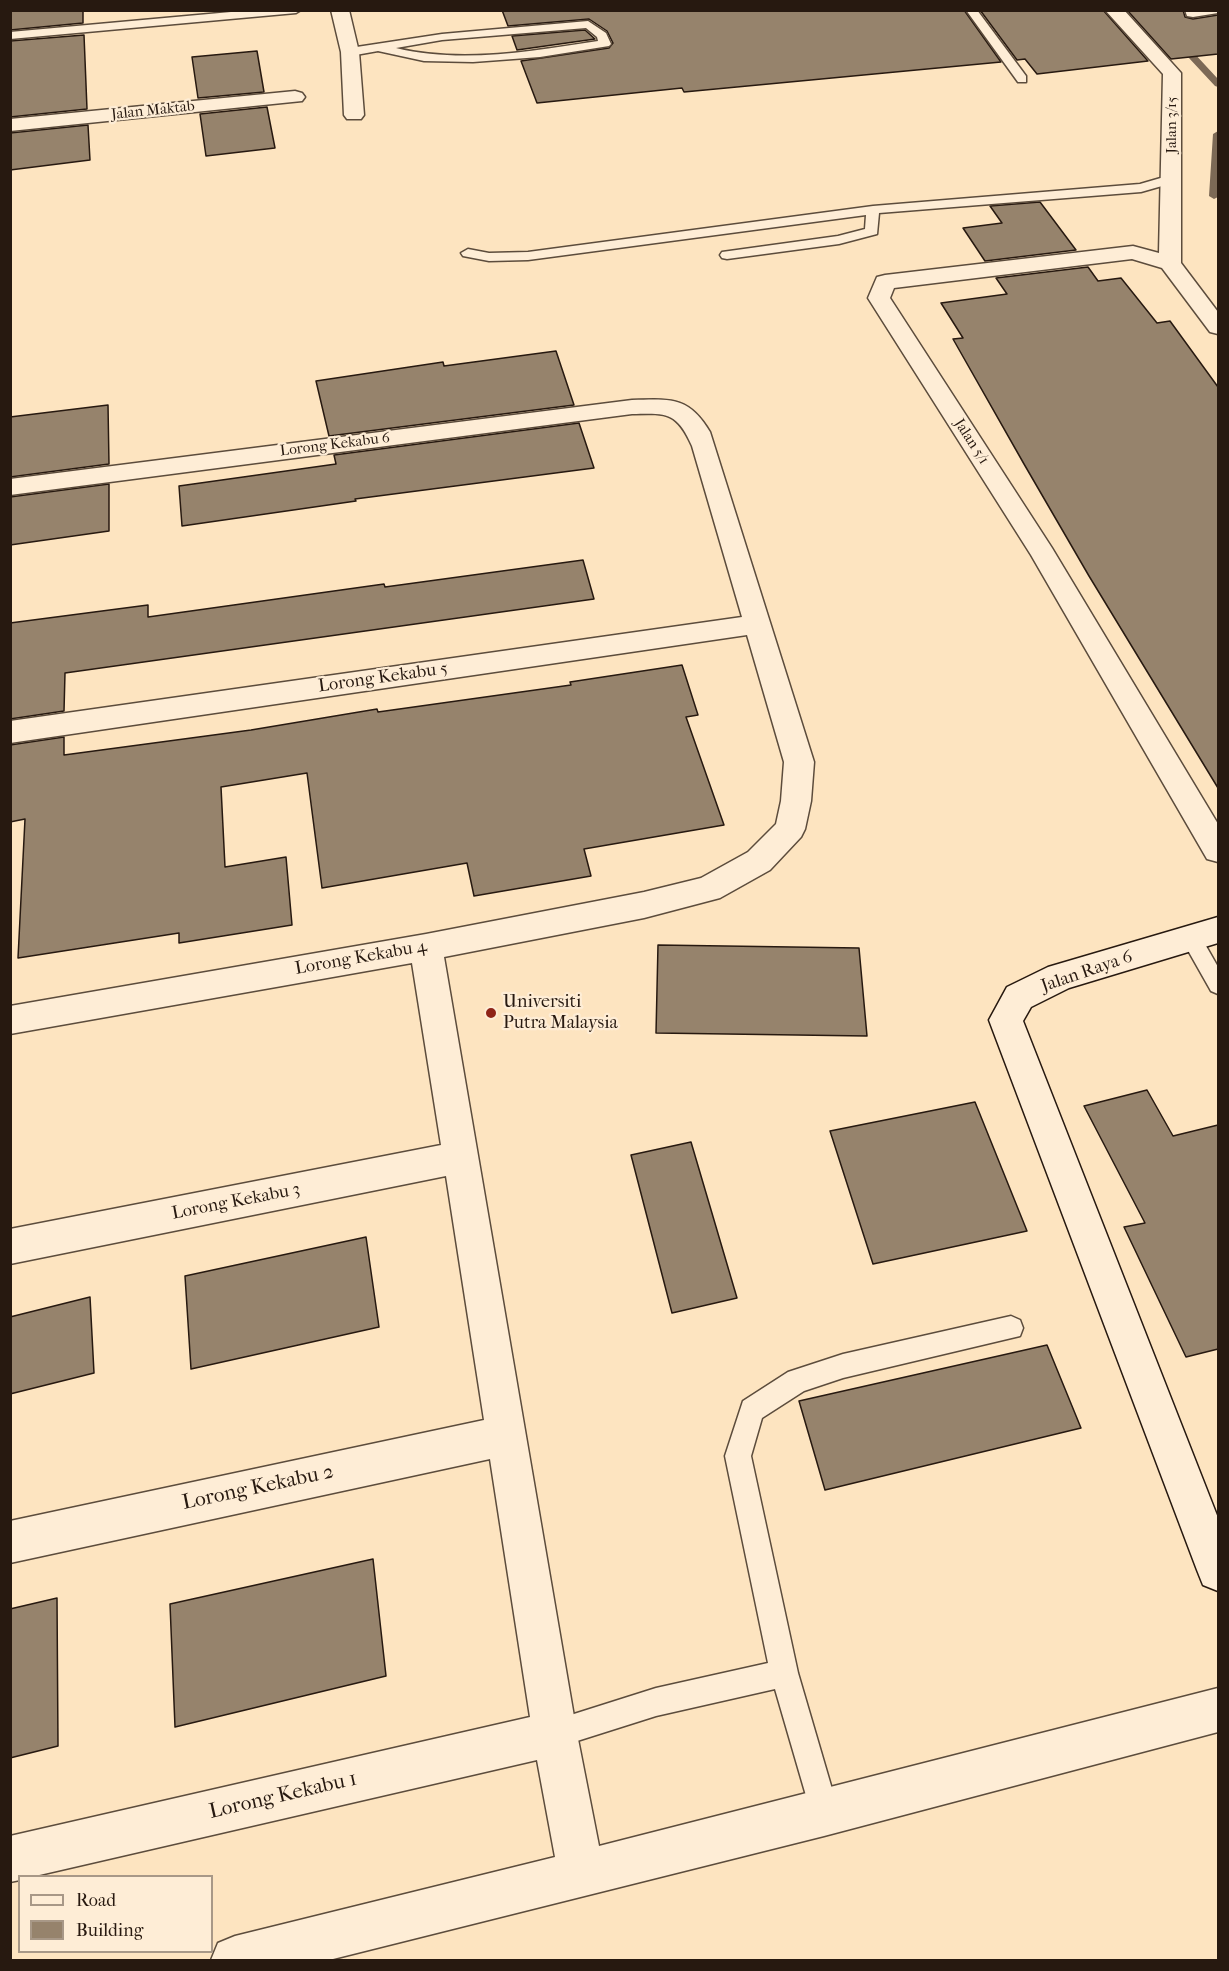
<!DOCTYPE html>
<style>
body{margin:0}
#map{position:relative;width:1229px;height:1971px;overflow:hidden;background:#fde4c0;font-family:"IM FELL French Canon",serif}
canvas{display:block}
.frame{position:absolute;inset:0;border:12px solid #271910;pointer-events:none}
.legend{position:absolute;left:18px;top:1875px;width:195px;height:78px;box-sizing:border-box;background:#feedd6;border:2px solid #a89887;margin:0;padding:8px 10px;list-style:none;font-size:18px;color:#271910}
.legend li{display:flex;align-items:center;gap:12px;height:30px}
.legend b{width:30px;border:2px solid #a89887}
</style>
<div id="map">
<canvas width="1229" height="1971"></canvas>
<div class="frame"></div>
<ul class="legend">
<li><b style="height:8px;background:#feedd6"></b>Road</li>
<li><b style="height:16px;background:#96836c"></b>Building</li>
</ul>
</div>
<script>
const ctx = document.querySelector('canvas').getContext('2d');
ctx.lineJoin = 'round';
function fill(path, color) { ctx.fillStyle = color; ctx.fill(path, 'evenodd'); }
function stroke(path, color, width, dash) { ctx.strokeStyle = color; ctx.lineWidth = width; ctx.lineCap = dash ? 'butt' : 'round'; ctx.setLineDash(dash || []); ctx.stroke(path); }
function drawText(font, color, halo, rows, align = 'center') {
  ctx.font = font + ' "IM FELL French Canon",serif'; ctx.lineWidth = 4.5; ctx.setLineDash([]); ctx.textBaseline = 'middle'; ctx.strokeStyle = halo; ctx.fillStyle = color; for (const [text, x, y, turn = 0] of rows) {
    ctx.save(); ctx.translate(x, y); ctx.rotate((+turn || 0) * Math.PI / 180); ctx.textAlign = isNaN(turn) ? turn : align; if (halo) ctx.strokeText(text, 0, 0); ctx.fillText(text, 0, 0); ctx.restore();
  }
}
fill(new Path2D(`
 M1175,39H1181L1218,79V87L1215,86L1175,43Z
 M1218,131V197L1214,199L1209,196L1213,134Z`), '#7c6956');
const building = new Path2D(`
 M10,10H83V23L10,30Z
 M502,10H964L1001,62L684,92L682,88L537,103L521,61L609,48L613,43L607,31L589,19L508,26Z
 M980,10H1103L1148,61L1037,74L1025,59L1017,60Z
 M1127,10H1183L1185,17L1193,19L1218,15V54L1171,59Z
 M585,30L595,39L517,50L512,36Z
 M84,35L87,109L10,117V41Z
 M257,51L264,92L198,98L192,57Z
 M267,107L275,148L206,156L200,114Z
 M88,125L90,160L10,170V133Z
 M1040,202L1076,250L985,261L963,228L1002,223L990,206Z
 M1088,267L1098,281L1121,278L1157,323L1170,321L1218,387V788L1089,576L1024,464L953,339L963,338L941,303L1007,294L996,278Z
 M556,351L574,405L329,436L316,381L443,362L444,366Z
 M108,405L109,464L10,477V417Z
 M579,423L594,468L355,499L356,501L182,526L179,486L336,464L334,455Z
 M109,484V531L10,545V497Z
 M583,560L594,599L65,673L64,711L10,719V623L148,605V617L384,584L385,587Z
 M682,665L698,715L686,717L724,825L584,849L591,876L474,896L467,863L322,888L307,773L221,787L225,867L286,857L292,925L179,943V933L18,958L25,819L10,822V745L64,737V755L251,730L377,709L378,712L571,685L570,682Z
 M658,945L859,948L867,1036L656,1033Z
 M1147,1090L1173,1136L1218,1125V1349L1186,1357L1124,1227L1145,1223L1084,1106Z
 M975,1102L1027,1231L873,1264L830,1131Z
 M691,1142L737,1298L672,1313L631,1155Z
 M366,1237L379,1327L191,1369L185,1276Z
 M90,1297L94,1373L10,1394V1317Z
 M1047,1345L1081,1428L825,1490L799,1401Z
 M373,1559L386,1676L175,1727L170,1604Z
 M57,1598L58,1746L10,1758V1609Z`);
fill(building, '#96836c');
stroke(building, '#271910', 1.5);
const lane = new Path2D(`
 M253,10H301L296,13L10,39V32Z
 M966,10H977L1026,76V82H1018Z
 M588,21L606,33L611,44L609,46L540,57L473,62L424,61L378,51L350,56L344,52L350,48L442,34ZM586,28L597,37L598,41C532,51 462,64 396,48L442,40Z
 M1171,175L1176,176L1177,179L1176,182L1141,192L879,213L877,234L839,244L727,259L722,258L720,255L722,252L838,236L865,229L866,215L528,260L489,261L463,256L461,253L468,249L489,253L528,252L873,206L1140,184Z
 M1191,930L1198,932L1218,967V994L1211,991L1181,938L1184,932Z
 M1011,1316L1020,1320L1023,1328L1020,1336L843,1378L804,1391L762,1418L751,1456L798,1673L839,1813L834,1823L824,1828L814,1823L775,1689L656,1716L555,1748L545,1744L541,1734L545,1724L555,1720L656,1688L768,1663L725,1456L743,1401L788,1372L843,1354Z`);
const street = new Path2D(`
 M331,10H349L359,52L364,115L361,119H347L344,115L341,52Z
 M1105,10H1124L1181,73V263L1218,312V334L1210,332L1162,268L1132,259L894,288L890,298L1052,548L1218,824V862L1207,859L1031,555L868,298L877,277L885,275L1133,246L1159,253L1163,74Z
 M1185,10H1218V13L1193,17L1187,16Z
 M295,91L302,93L305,97L302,101L10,131V119Z
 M632,400C670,399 689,396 710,432L814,762L811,801L805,829L801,837L770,870L720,898L644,918L444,957L577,1734L599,1846L1218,1688V1732L824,1836L329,1960H211L218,1943L235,1936L555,1857L537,1760L35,1876H20V1880L10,1882V1836L530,1717L490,1459L10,1563V1521L484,1420L446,1176L10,1264V1229L441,1145L412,963L10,1034V1006L426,934L644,892L701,878L748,852L776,824L781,801L784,762L747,635L10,743V721L742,617L692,446C677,412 667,413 632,414L10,495V479Z`);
const secondary = new Path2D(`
 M1218,917V943L1069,988L1031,1007L1023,1021L1218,1518V1591L1203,1585L1197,1570L989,1020L1007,987L1048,967Z`);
stroke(lane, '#5c4c3c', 3);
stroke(street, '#5c4c3c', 3);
stroke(secondary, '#271910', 3);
fill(lane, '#feedd6');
fill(street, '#feedd6');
fill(secondary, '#feedd6');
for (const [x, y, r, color] of [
 [491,1013,6,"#8f2418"]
]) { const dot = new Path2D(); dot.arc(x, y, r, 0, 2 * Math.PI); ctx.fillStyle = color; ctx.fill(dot); stroke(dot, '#feedd6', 2); }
drawText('15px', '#271910', '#feedd6', [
 ["Jalan Maktab",153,111,-6],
 ["Jalan 3/15",1172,125,-90],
 ["Jalan 5/1",971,442,57],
 ["Lorong Kekabu 6",335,445,-7]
]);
drawText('18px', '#271910', '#feedd6', [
 ["Lorong Kekabu 5",383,678,-8],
 ["Lorong Kekabu 4",361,958,-10],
 ["Jalan Raya 6",1087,972,-19],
 ["Lorong Kekabu 3",236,1202,-11]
]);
drawText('18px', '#271910', '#feedd6', [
 ["Universiti",503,1003],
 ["Putra Malaysia",503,1024]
], 'left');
drawText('21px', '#271910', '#feedd6', [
 ["Lorong Kekabu 2",258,1488,-12],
 ["Lorong Kekabu 1",283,1796,-13]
]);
</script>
